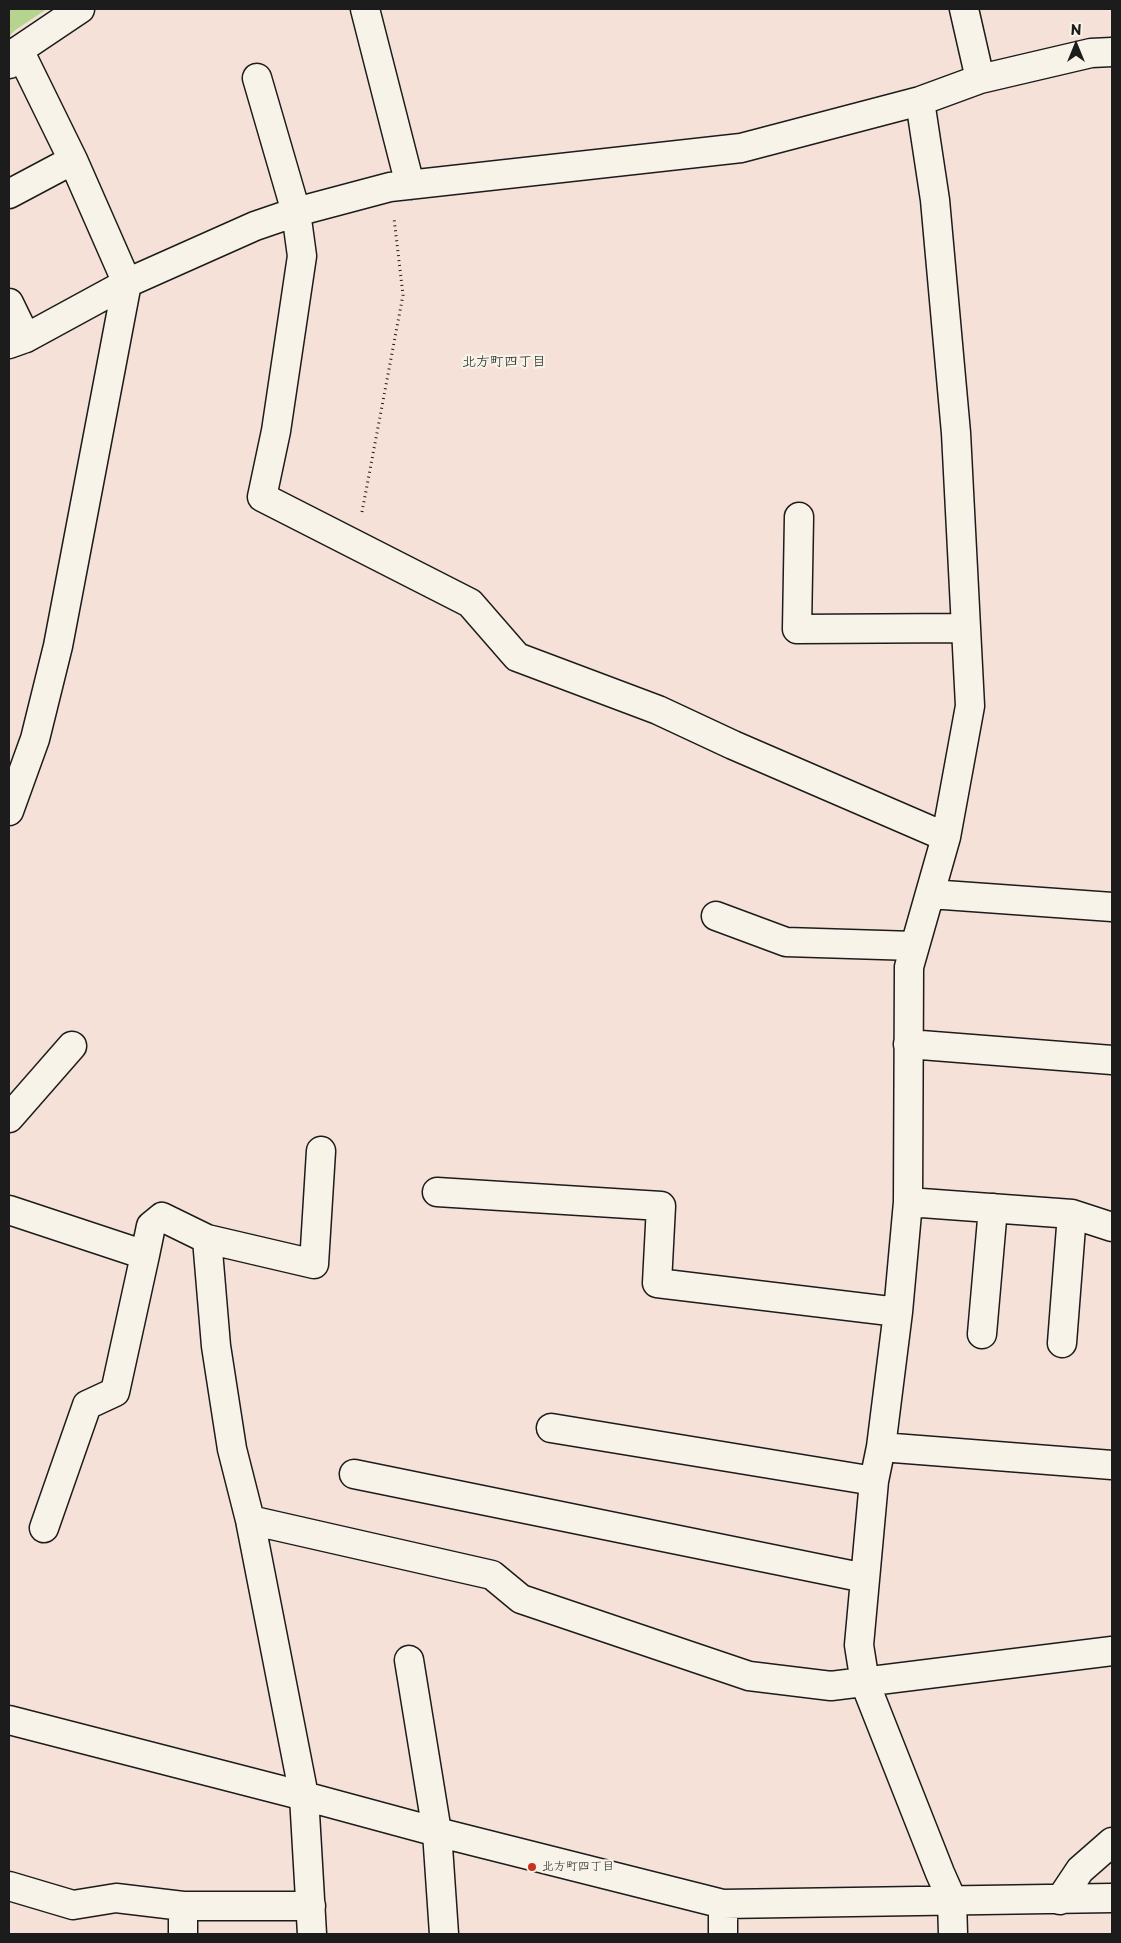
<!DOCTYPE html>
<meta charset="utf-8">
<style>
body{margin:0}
#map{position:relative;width:1121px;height:1943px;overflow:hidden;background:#f6e1d8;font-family:"Playpen Sans",sans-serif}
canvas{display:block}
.frame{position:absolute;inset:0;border:10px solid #1c1c1c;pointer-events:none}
.north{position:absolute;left:1051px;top:20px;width:50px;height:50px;-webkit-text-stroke:4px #f7f3e8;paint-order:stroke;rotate:0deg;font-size:14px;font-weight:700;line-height:20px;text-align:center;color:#1c1c1c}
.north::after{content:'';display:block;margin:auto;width:18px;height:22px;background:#1c1c1c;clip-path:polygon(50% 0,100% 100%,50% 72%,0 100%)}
</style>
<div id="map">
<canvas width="1121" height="1943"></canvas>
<div class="frame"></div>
<div class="north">N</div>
</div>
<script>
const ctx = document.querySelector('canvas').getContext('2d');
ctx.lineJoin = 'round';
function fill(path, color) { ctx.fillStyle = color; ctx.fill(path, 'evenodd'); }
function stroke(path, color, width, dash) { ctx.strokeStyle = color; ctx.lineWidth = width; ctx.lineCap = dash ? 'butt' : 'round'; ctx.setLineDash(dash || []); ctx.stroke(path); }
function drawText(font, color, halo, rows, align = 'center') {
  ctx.font = font + ' "Playpen Sans","Klee One",sans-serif'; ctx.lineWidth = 4.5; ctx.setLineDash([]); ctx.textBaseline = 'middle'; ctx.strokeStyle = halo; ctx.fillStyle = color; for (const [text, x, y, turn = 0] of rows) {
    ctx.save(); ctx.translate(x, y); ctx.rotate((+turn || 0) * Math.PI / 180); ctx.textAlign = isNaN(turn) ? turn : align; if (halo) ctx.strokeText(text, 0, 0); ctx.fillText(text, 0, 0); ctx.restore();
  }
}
fill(new Path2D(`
 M9,9H47L14,31L9,37Z`), '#b5d58f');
const minor = new Path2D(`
 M365,9L410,185
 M964,9L980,79
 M9,64L19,50L80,9
 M257,78L296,212L302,256L276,431L262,497L470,603L517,657L658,710L733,745L946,837
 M920,101L935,200L956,433L970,706L946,837L909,967L908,1202L898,1312L881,1447L874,1481L859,1645L865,1683L940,1873L952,1900L953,1934
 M9,194L73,160
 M9,303L26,338
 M9,344L26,338L127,283L255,226L296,212L390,187L741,148L920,101L980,79L1091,53L1112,52
 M799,517L797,629L966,628
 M9,811L35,739L58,646L127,283L73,160L19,50
 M930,894L1112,907
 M716,916L786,942L914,946
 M908,1044L1112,1060
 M9,1118L72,1046
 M437,1192L661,1206L657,1283L898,1312
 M908,1202L1072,1214L1112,1227
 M9,1210L145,1255L151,1226L162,1217L207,1239L314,1264L321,1151
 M207,1239L216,1346L232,1449L250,1520L304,1796L312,1934
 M982,1334L993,1208
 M1062,1343L1072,1214
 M551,1428L874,1481
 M881,1447L1112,1465
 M354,1474L865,1578
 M250,1520L492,1575L521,1599L749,1676L831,1686L1112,1651
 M44,1528L87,1405L115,1392L145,1255
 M409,1660L437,1832L444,1934
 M9,1720L304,1796L437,1832L723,1904L1112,1898
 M9,1886L73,1905L116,1898L183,1906H311
 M1060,1900L1080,1870L1112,1842
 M723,1904V1934
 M183,1934V1906`);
stroke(minor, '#1c1c1c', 31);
stroke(new Path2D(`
 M362,512L403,295L394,218`), '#1c1c1c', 3, [1, 4]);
stroke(minor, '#f7f3e8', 28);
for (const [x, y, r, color] of [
 [532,1867,5,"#c8321e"]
]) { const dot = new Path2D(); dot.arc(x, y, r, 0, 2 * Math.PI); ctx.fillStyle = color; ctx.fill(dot); stroke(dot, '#f7f3e8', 2); }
drawText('12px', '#1c1c1c', '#f7f3e8', [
 ["北方町四丁目",542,1867]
], 'left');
drawText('14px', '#1c1c1c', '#f7f3e8', [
 ["北方町四丁目",504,362]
]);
</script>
